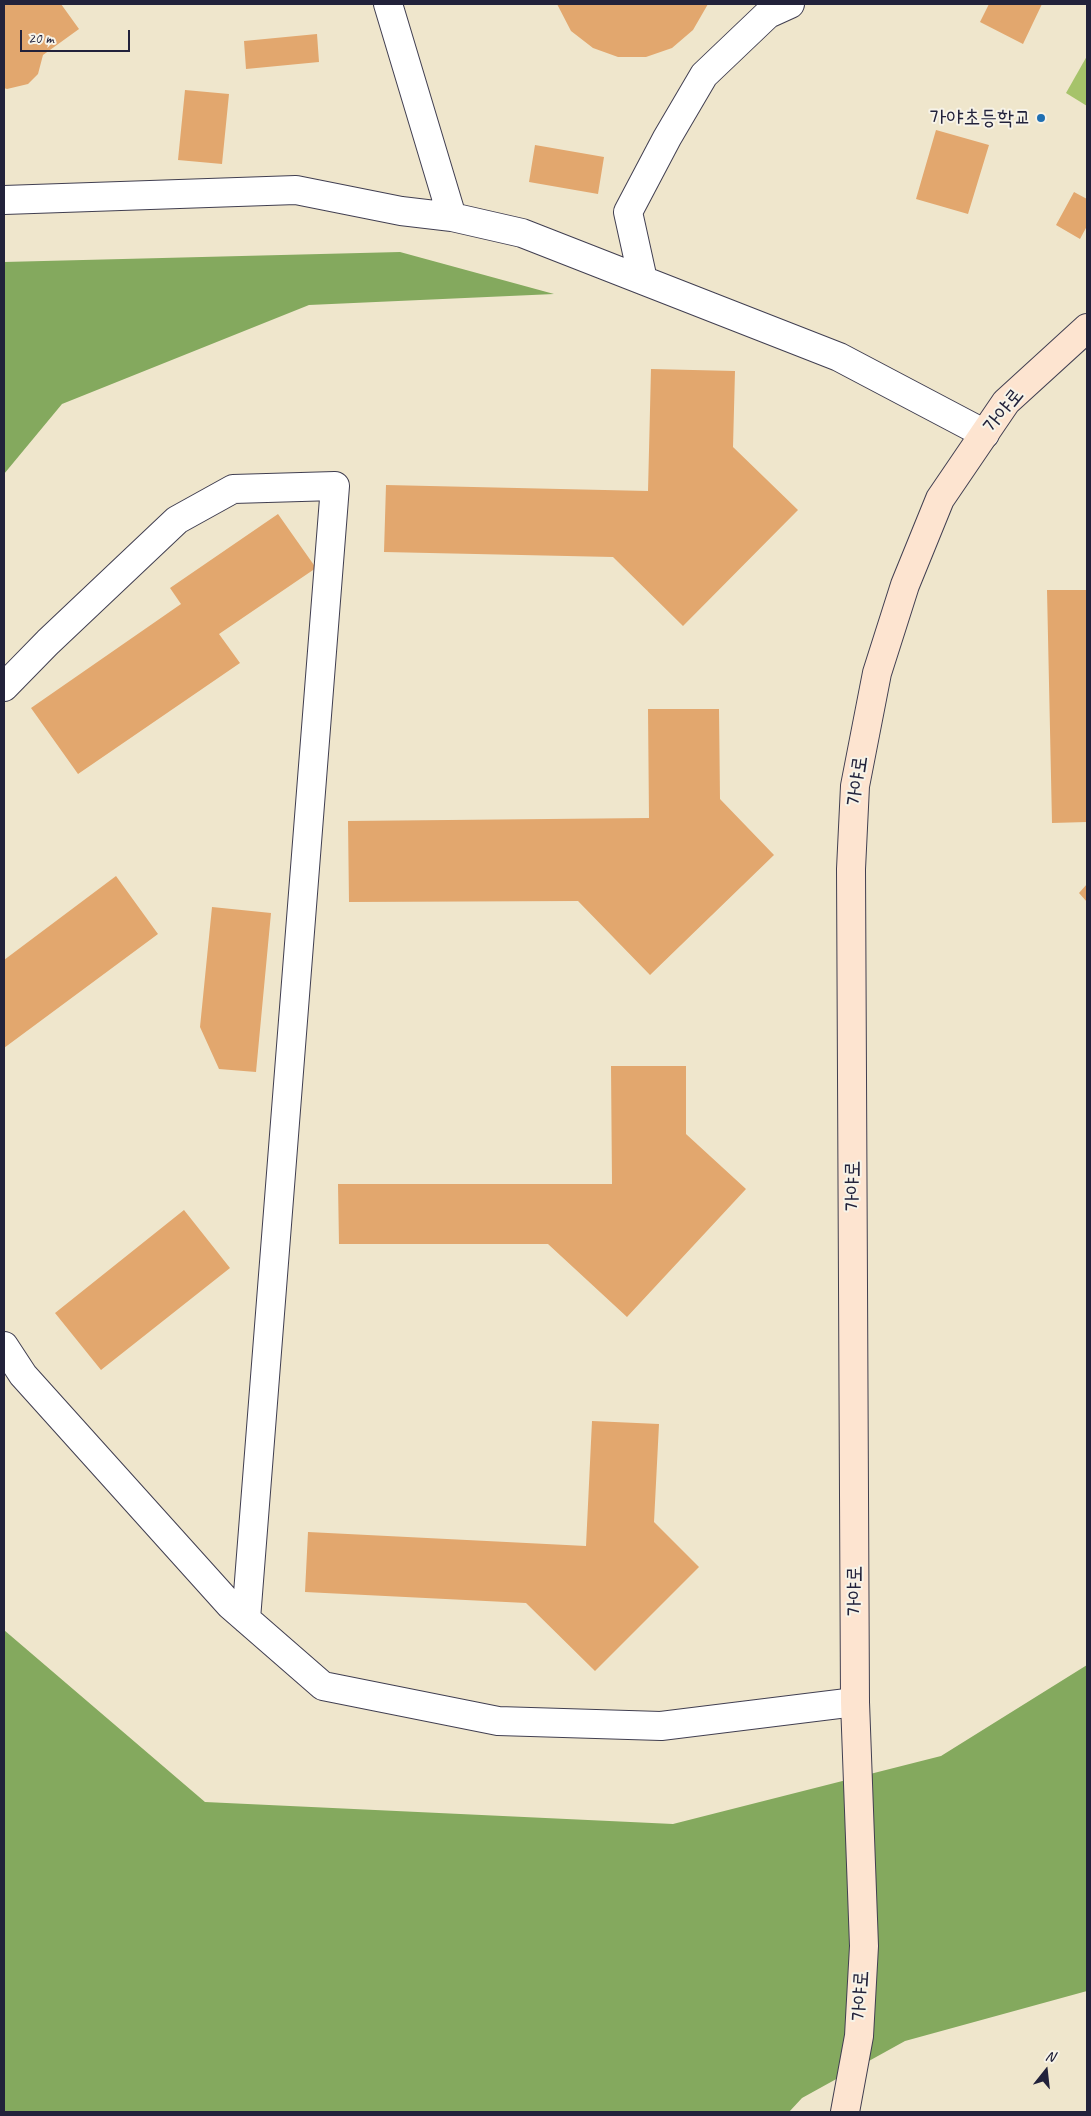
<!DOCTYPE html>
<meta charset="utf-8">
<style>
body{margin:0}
#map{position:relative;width:1091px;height:2116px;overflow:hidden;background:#efe6cc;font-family:Caveat,sans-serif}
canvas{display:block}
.frame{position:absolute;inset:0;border:5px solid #22223b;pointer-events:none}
.north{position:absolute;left:1021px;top:2046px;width:50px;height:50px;-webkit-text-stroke:4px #f7f3e8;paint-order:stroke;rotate:16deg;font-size:14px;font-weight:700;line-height:20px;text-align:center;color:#22223b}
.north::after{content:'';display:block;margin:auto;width:18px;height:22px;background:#22223b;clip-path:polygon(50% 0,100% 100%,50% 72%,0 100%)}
.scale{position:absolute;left:20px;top:30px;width:110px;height:22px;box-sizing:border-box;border:2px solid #22223b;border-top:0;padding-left:6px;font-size:15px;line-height:18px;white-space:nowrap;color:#22223b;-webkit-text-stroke:4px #f7f3e8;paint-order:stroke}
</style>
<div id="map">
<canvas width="1091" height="2116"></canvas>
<div class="frame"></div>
<div class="north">N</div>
<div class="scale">20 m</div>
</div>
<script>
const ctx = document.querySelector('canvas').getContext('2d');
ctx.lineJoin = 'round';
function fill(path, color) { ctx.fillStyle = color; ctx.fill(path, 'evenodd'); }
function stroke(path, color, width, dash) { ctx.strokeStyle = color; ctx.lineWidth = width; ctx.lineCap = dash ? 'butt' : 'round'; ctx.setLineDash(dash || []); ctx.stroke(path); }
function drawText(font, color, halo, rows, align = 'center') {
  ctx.font = font + ' Caveat,"Poor Story",sans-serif'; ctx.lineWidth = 4; ctx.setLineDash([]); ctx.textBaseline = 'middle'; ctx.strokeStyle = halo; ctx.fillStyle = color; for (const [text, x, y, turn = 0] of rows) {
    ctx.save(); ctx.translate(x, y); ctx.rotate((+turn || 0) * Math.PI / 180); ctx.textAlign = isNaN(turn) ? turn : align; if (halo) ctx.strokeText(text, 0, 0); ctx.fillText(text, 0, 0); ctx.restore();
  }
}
fill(new Path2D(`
 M1087,56V106L1066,93Z`), '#a6c36a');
fill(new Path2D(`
 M400,252L554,294L309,305L62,404L4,474V262Z
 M4,1630L205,1802L673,1824L941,1756L1087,1665V1991L905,2041L802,2098L789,2112H4Z`), '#84a95e');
fill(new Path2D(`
 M6,4H61L79,29L43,55L38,74L28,84L7,89L4,88V6Z
 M557,4H708L693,30L672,48L646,57H618L593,48L571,31Z
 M989,4H1042L1023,44L980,22Z
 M317,34L319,62L246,69L244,41Z
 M185,90L229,94L222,164L178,160Z
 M936,130L989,145L968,214L916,199Z
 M535,145L604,157L598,194L529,182Z
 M1074,192L1087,199V226L1080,239L1056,225Z
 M651,369L735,371L733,447L798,510L683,626L613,557L384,552L386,485L648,491Z
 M278,514L316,568L219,634L240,663L78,774L31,708L181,604L170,588Z
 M1047,590H1087V822L1052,823Z
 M648,709H719L720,799L774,855L650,975L578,901L349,902L348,821L649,818Z
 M116,876L158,934L4,1048V960Z
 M1087,884V902L1079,893Z
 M212,907L271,913L256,1072L219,1069L200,1027Z
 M611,1066H686V1134L746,1189L627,1317L548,1244H339L338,1184H612Z
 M184,1210L230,1268L101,1370L55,1313Z
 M592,1421L659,1424L654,1522L699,1567L595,1671L526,1603L305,1592L308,1532L586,1546Z`), '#e2a76e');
const street = new Path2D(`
 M388,4L452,217
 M4,200L296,190L401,211L452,217L522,233L839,357L985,434
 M643,280L628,212L667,138L704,75L768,14L790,4
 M4,687L48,642L177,520L233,489L335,486L246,1619
 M4,1346L23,1375L230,1605L323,1686L498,1721L661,1726L855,1702`);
const secondary = new Path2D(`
 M845,2112L859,2036L864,1946L855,1702L851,869L855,786L877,673L905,585L940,499L1006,402L1087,328`);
stroke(street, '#413f51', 30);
stroke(secondary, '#413f51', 30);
stroke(street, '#fff', 28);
stroke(secondary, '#fde4d0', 28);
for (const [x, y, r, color] of [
 [1041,118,5,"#1f6fb2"]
]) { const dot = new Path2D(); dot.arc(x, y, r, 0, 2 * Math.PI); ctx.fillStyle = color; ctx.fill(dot); stroke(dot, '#f7f3e8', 2); }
drawText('21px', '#22223b', '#f7f3e8', [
 ["가야초등학교",1031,118]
], 'right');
drawText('21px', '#22223b', '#f7f3e8', [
 ["가야로",1004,411,-51],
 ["가야로",858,781,-82],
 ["가야로",853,1186,-90],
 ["가야로",855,1591,-90],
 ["가야로",861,1996,-87]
]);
</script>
